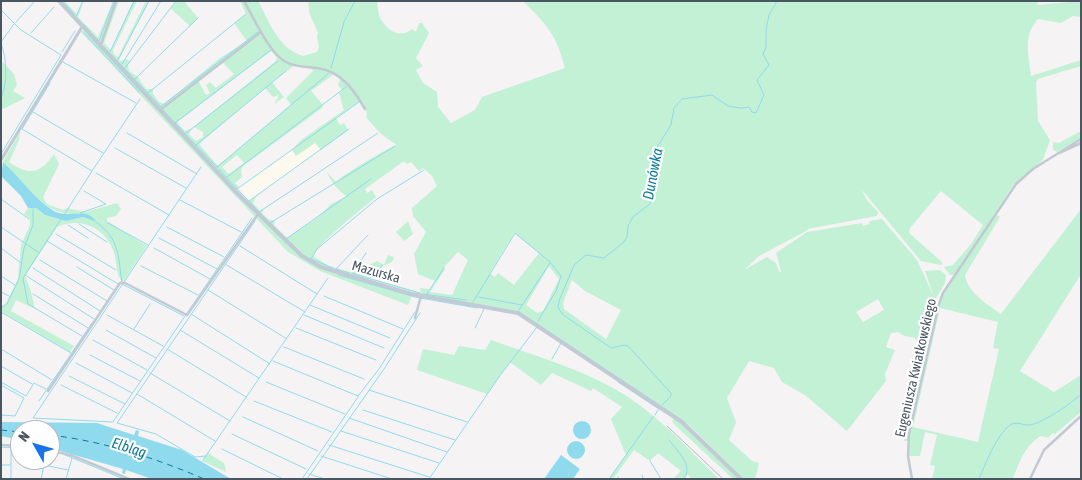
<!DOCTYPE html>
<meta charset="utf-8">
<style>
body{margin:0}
#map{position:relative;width:1082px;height:480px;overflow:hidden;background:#f5f3f3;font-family:"Asap Condensed",sans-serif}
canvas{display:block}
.frame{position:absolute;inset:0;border:2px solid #4a5661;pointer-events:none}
.north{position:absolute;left:10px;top:420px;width:50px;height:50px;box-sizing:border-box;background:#fff;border:1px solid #b7bbc0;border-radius:50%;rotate:308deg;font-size:14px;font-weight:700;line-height:20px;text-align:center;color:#4a5661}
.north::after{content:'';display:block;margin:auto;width:18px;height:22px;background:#1a73e8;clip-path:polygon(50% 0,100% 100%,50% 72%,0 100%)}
</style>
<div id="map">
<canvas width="1082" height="480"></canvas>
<div class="frame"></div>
<div class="north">N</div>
</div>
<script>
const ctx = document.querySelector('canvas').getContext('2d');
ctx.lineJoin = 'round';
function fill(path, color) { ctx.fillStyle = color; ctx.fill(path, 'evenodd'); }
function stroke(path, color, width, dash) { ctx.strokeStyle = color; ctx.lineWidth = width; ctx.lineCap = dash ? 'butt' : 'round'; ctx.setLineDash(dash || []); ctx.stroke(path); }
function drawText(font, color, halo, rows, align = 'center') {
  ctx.font = font + ' "Asap Condensed",sans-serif'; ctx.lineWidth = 4.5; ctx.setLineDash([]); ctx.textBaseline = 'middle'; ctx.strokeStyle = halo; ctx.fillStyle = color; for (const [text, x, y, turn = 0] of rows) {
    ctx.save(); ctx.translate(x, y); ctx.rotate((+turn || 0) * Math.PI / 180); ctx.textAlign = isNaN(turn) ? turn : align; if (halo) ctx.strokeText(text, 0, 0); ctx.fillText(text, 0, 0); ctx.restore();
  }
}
fill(new Path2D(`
 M315,143L321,150L250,201L239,187L292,150L297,156Z`), '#fdf9ef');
fill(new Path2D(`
 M61,1H64L77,14L84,1L78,17L98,37L113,1H119L104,43L111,50L133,1H137L113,50L114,54L118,57L146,1H149L119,59L120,61L126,59L130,61L128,64L129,71L137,76L146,89H153V94L159,102L164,104L220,58L247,41L234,23L246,14L240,1H258C270,23 278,48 303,56L317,52L319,47L317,37L318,33L309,12L308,1H377C378,7 378,16 382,21C390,33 402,38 412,29L416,32L419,23H422L429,33L416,58L423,66L416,70L423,83L437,92L438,107L451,123L475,110L482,97L565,68C556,34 548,26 523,1H1037L1038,5L1081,1V17L1073,16L1061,23L1038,19C1022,37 1029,54 1031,76L1081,60V66L1038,79L1036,82L1038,121L1050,140L1043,160L1013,185L955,275H950L944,267L953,265L971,244L983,225L941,191L910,228L909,233L943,263L941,265L921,261L862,190L866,199L878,212L877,216L807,229L805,227L808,230L759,256L744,270L767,257L776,263L780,273L781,271L776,253L807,232L862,223L863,226L869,224L870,221L882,219L917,260L934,297L925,271L940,270L946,275L945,283L935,300L925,346L918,344L915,338C909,336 904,337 898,332L891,333L886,347L895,350L885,374L886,381L847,431L805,395L782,382L774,368L749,361L727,398L736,422L729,440L752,461L759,463L755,479H743L689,425L518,311L419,294L317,264L302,255L248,202L271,186L256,197L253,203L260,211L264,209L262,213L269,220H275L274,225L287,238L317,218L331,204L347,196C338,191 331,182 327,172L336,182C344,174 387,148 397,145C383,137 377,130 366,117L367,112L360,101L336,118L340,125L344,123L348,130L321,150L315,143L296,156L292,150L301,140L344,110L339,93L342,90L338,85L340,80L334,74L311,91L323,105L322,108L243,166L241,170L242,177L235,183L239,187L236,190ZM271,51L277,58L276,61L194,127L203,132V137L196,141L189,134L192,128L185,131L177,122ZM222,62L234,74L216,88L210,82L206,85L210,93L206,95L198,80ZM295,65L311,68L313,71L286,98L291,105L218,166L199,144L265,88L273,97L279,95L274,104L284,97L272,82ZM237,155L244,163L229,174L222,167ZM404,161L407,164L411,162L419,171L423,168L432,176L437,186L412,208L413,216L426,232L414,254L418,274L435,281L430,289L420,288L421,293L371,279L383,266L392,262L394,257L388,255L384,265L377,261L369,265L367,272L358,269V263L350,272L329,266L313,256C318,243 363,208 376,197L372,190L367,193L365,189ZM514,233L539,253L514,285L498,273L495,277L490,273ZM458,252L468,260L452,295L430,292L445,269L444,267ZM549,266L559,279L543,311L537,313L526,305ZM572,280L585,291L621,310L606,339L564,309L563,303ZM878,299L884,310L863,322L856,312Z
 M176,1H184L198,18L190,26L171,9Z
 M80,31H84L95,42L294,251L306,260L412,295L408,305L320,271L288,252Z
 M3,62L14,74L17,85L13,91L25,98L1,110V65Z
 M1081,131V138L1057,152L1053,150V142L1059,143Z
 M20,132L19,140L9,162C29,176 40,174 54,154L59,164L43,197L47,204L63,210L67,208L85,212L117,203L121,209L116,216L107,218V221L147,246L123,282C116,276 117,265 115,256C108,229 82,216 57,227L25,276L30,288L35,309L16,300L11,311L74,346L70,352L1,311V307L6,303L18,279L21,245L30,225V219L24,214L28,208H36L45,215L66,221L83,217L95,222L80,213C45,220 26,182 3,162Z
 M1081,209V274L1020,371L1054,392L1081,375V412L1055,434L1053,433L1048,438L1041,436C1026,444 1019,462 1013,479H932L935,466L930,465L937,435L925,432L920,456H908V441H904L922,361L925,362L941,298L996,214L1000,217L965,275C967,292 988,305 1001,314ZM940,308L998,322L993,348L999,349L978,442L913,427Z
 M408,221L413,234L404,241L396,232Z
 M491,340C535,356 589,371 628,397C662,419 690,451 719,479H691L688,474L684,479H673L681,471L658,453L650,461L634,450L613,479H609L626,455L611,419L622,407L593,388L591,391L552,373L541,385L510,362L487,394L417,370L423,349L454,355L459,346L485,350Z
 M674,417L683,424L739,479H733L676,426L672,421Z
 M208,453L224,463L226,472L202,461Z`), '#c3f1d5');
fill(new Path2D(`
 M3,162C20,177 34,199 54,211C67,219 88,206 96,222L83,217L66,221L45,215L36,208H28L21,196L1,176Z
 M573 430a9 9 0 1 1 18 0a9 9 0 1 1-18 0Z
 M1,422L97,423L134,435L136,430L139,431L138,436L182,450L231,479H152L126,470L125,474L122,473L123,469L50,448V430H20V440L1,436Z
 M567 450a9 9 0 1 1 18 0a9 9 0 1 1-18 0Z
 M561,455L580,469L573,479H544Z`), '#90daee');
stroke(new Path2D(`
 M63,1L74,14
 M1,10L21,30L61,55L1,154
 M76,16L83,1
 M78,19L99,41L114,1
 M16,22L35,1
 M31,33L54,7
 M84,33L139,92
 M1,42L14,24
 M1,43C7,59 8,83 1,98
 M103,46L161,107
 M62,52L75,31
 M110,52L134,1
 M118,60L149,1
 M63,62L136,103
 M122,64L161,1
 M125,68L176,1
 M331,68L344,22L355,1
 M135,79L198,18
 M50,83L22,129L92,171L140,99
 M148,93L246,14
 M160,107L258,32
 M163,110L190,139
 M33,112L103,153
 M175,123L271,50
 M127,133L197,174
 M185,134L278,61
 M191,140L218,168
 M196,145L286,71
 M115,148L186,188
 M217,167L328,74
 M219,170L221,171
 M96,173L169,215
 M222,173L262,215
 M227,177L346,87
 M237,189L359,102
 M1,199L29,219
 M180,200L241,232
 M249,201L349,129
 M259,212L378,133
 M80,213L106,204L84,191
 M64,215L92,171
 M61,219L25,275L94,319
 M96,222C120,239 118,256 122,284L184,316
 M108,223L148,245
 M270,223L395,146
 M79,224L107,242
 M68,225L88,238
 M1,227L38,252
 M167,227L224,257
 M56,234L116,270
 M159,238L217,269
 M286,239L371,179
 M47,241L118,284
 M240,246L317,294
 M1,248L21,263
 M154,248L210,279
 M40,260L107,301
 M225,264L305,312
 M141,266L198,295
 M77,267L114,290
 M33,268L100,311
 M333,268L311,259L317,249L377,199L424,170
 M336,269L368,235
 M336,269L349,273
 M352,273L369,279L383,265
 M353,273L366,253
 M25,275L23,278L28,304L82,336
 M339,275L415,297L477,308
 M1,276L15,285
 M371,279L420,293
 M208,290L287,339
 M1,292L9,296
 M33,294L88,328
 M423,294L466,300
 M427,294L444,268
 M324,296L403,329
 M479,297L522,305
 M473,302L515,233L550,262L561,276L556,291L538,321
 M310,305L390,338
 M1,308L7,304L19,279L24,248L33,225V209
 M519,310L550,263
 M1,312L71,353
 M191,314L270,364
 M107,315L163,346
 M304,315L384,348
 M296,328L376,360
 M475,328L484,309
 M134,329L150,304
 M106,330L156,358
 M180,330L259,378
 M93,340L147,370
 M284,347L364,379
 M1,349L52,380
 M167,349L246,397
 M90,355L140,381
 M552,359L561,343
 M273,361L358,396L379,369L415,312
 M76,363L132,393
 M1,366L32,384
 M150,373L230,421
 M69,376L125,404L252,218
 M1,382L26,396L34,383L46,389
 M266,382L345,414
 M618,382L659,409
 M1,385L24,398L15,416L1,415
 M61,385L117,413
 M369,390L467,422
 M137,394L215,441
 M39,401L92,323
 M254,401L332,432
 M125,404L113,422L33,418L201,167
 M662,405L671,396V393L628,346L624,345L611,348L562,314L558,307L559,301L574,265L586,255L604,258L624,242L627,237L628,226L633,217L650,204L652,198L649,185L654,175L656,149L671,125L674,108L682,99L712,95L728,106L741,108L749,107L752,112L756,113L764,95L757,80L769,65L763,54L766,47V29L769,15L777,1
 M363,410L455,440
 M655,415L658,410
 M243,417L318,451
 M349,418L447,452
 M341,431L439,463
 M232,434L306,469
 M669,440C677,451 694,465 684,479
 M329,445L429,477
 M1,447L20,448
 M222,449L283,479
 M65,455L124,479
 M206,456L195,457L156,434L117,423L255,221
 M321,456L392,479
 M203,460L328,278
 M650,461L661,479
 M1,465H10
 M309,474L325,479
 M642,475L643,479
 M618,477L619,479
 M11,479V447
 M41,479L44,465L68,470
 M66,479L72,458
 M118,479V478
 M302,479L358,397
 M307,479L384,369L420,313
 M429,479L499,377L537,327
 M609,479L653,417
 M979,479C986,463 996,436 1010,425C1016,421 1022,425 1029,425C1041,424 1073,403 1081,394`), '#90daee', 1);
stroke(new Path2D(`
 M1,430L20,432
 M50,435C102,441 156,458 204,479`), '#0c7c9b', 1, [6, 5]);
stroke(new Path2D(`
 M244,1C254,18 269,53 286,62C294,67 307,67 317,68C341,71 354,90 365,109
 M100,47L116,1
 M160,110L261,32
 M1059,153L1081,143
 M415,318L421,296
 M48,391L120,283H125L187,315L258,214
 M1,445L20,446
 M50,450L73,456L129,479
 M912,479L908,456L909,434L939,304L943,293L1016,184L1033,169L1081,139
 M1030,479L1044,450L1081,416`), '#c1cad2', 2.5);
stroke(new Path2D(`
 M1,160L82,27`), '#c1cad2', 3);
stroke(new Path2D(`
 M59,1L235,191L302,256L321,267L411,294L518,313L682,422L741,479`), '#c1cbd6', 4);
stroke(new Path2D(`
 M667,426L723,479`), '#b5b8bd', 1);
drawText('14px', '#4a5661', '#fff', [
 ["Mazurska",376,272,16],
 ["Eugeniusza Kwiatkowskiego",916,368,-77]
]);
drawText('italic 15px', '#0c7c9b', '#fff', [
 ["Dunówka",653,174,-79],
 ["Elbląg",129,448,18]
]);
</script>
